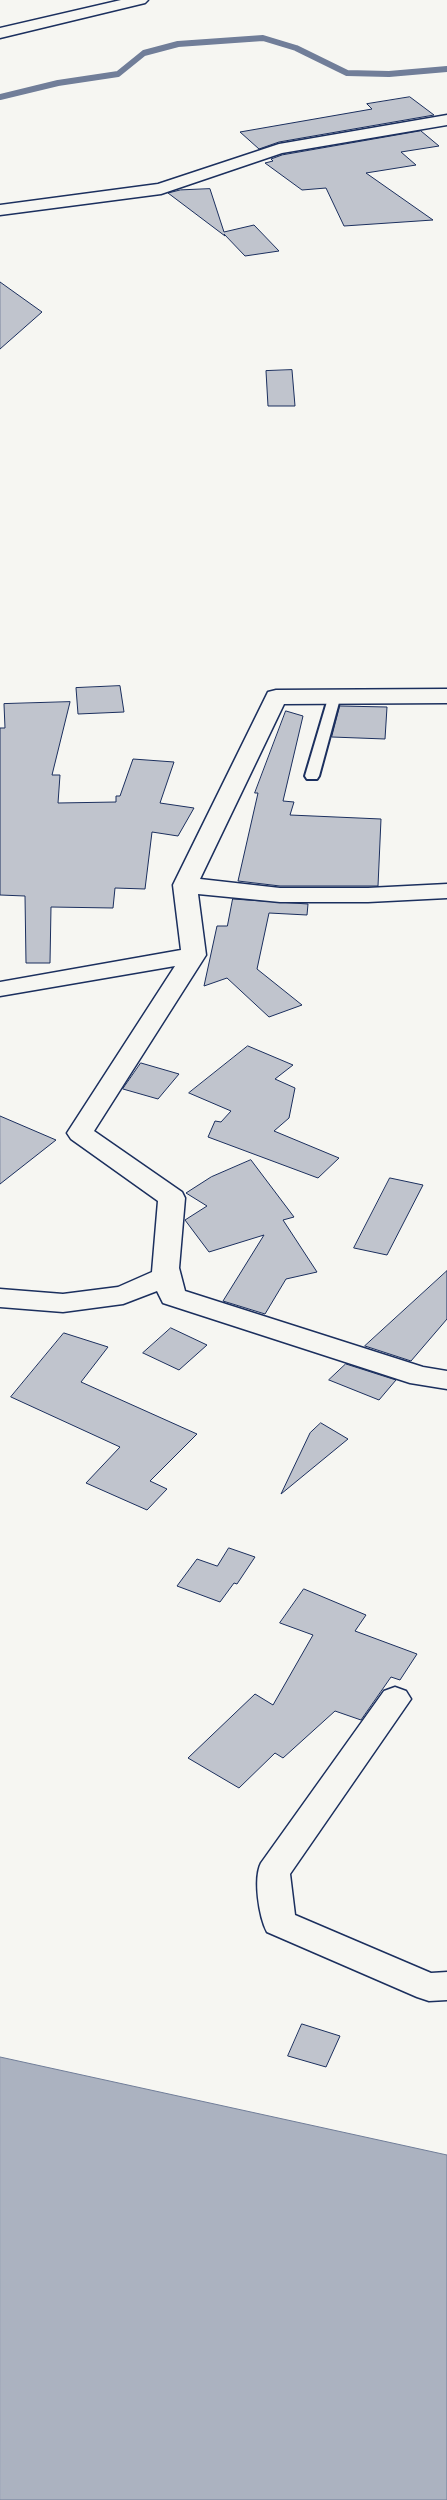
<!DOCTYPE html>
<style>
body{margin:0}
canvas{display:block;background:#f6f6f2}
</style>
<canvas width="447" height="2500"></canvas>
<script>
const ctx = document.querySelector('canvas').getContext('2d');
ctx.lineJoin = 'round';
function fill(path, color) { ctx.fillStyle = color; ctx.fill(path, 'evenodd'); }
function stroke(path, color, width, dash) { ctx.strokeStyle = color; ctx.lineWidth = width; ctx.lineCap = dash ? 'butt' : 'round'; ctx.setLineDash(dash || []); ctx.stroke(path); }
const water = new Path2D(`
 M0,2057L447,2155V2500H0Z`);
fill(water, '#abb2c0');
stroke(water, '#717e99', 1);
stroke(new Path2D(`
 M0,97L58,83L118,74L144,53L178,44L263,38L296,48L347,73L389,74L447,69`), '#717e99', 6);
const building = new Path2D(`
 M410,97L434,115L279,142L259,149L240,132L372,109L367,104Z
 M421,131L439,146L401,152L416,165L366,173L433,220L344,226L326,188L302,190L265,163L273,161L271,159L282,155Z
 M210,189L224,232L254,225L279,251L245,256L224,234L225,236L168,193L180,190Z
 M0,282L42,312L0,349Z
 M292,370L295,406H268L266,371Z
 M120,686L124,712L78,714L76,688Z
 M70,702L52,775H60L58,803L116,802V796H120L133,759L174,762L160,803L194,808L178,836L152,832L145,889L115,888L113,908L51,907L50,963H26L25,896L0,895V728H5L4,704Z
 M340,706L387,707L385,739L332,737Z
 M286,711L303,716L283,801L294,802L290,815L381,819L378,886H280L238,881L258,793H255Z
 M233,899L308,904L307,915L269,913L257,969L302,1005L269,1017L227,978L204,986L217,926H227Z
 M248,1046L293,1065L275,1079L295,1088L289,1118L274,1131L339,1158L318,1178L208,1137L215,1121L221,1122L231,1111L189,1093Z
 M141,1063L179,1074L158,1099L123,1089Z
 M0,1116L56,1140L0,1184Z
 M251,1160L294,1217L283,1220L317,1272L286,1279L265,1314L223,1301L264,1235L209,1252L185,1220L207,1206L186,1193L211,1177Z
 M390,1178L423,1185L387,1255L354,1248Z
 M447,1271V1319L411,1361L365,1346Z
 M171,1328L207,1345L179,1370L143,1353Z
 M64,1333L108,1347L81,1382L197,1434L150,1481L167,1489L147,1510L86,1483L120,1447L11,1397Z
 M346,1364L396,1380L379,1400L329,1380Z
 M321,1423L348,1439L281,1494L310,1433Z
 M229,1548L255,1557L237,1584L234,1583L220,1602L177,1586L197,1559L217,1566Z
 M304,1589L366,1615L355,1631L417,1654L400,1680L391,1677L361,1720L335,1711L283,1758L275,1753L239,1788L188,1758L255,1694L273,1705L313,1635L280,1623Z
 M302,2024L340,2036L326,2067L288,2056Z`);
fill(building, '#c0c4cd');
stroke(building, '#1b2f5e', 1);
const lane = new Path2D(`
 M335,691L341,695L319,776L317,779H307L305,776L329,695Z`);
const street = new Path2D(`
 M121,0H148L145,3L0,38V28Z
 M447,115V125L282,153L161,194L0,215V205L158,184L279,144Z
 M447,689V703L284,704L200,879L280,888H368L447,884V898L368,902H280L198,894L206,955L94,1131L182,1192L185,1198L179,1268L185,1291L423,1367L447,1371V1389L410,1383L163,1303L157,1291L123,1304L63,1312L0,1307V1289L63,1294L118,1287L152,1272L158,1201L71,1139L67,1133L175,966L0,996V982L181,950L173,885L268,692L276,690Z
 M395,1687L406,1691L411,1699L290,1874L295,1915L431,1973L447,1972V2000L429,2001L417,1997L267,1932C259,1917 253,1878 261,1863L384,1691Z`);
stroke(lane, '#1b2f5e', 4);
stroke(street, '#1b2f5e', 3);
fill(lane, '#f6f6f2');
fill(street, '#f6f6f2');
</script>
